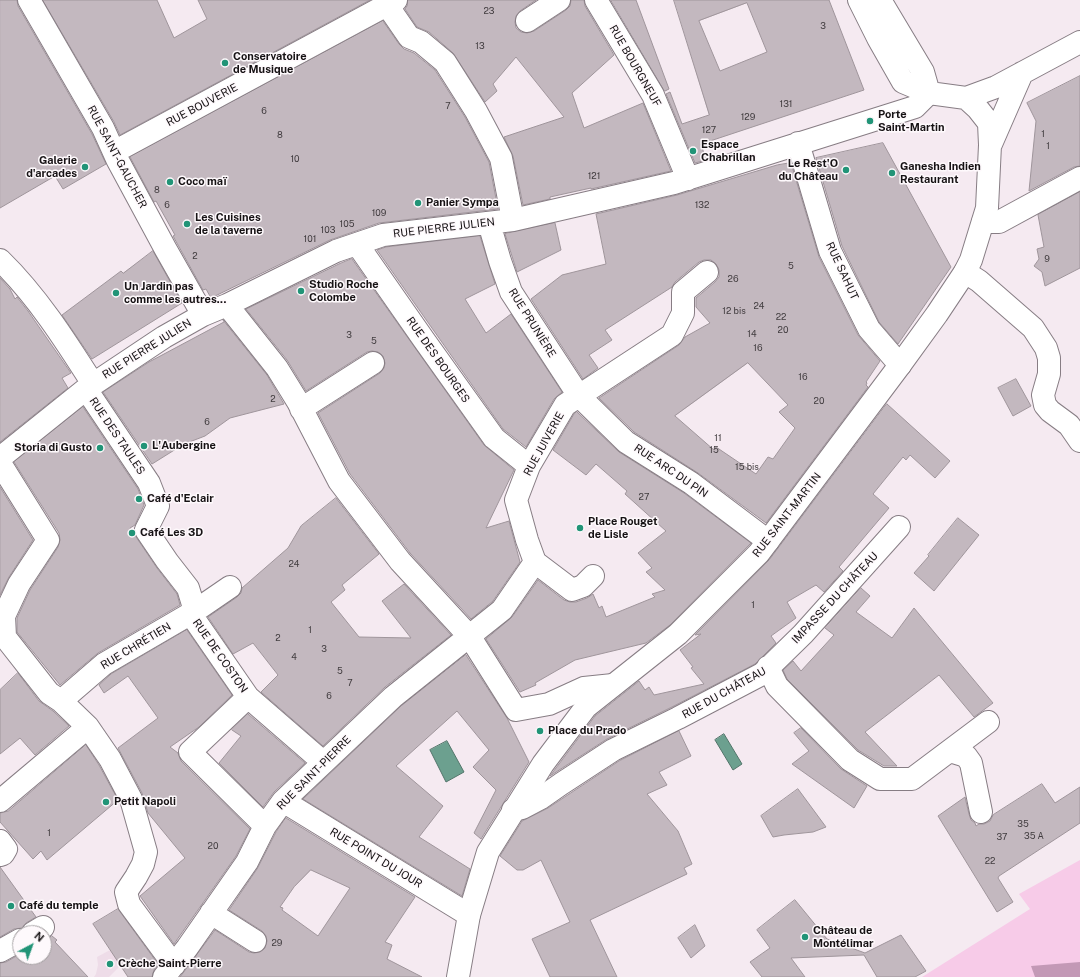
<!DOCTYPE html>
<meta charset="utf-8">
<style>
body{margin:0}
#map{position:relative;width:1080px;height:977px;overflow:hidden;background:#f5eaf1;font-family:"Public Sans",sans-serif}
canvas{display:block}
.north{position:absolute;left:12px;top:925px;width:40px;height:40px;box-sizing:border-box;background:#fef9fc;border:1px solid #a19d9f;border-radius:50%;rotate:41deg;font-size:11px;font-weight:700;line-height:16px;text-align:center;color:#161214}
.north::after{content:'';display:block;margin:auto;width:14px;height:18px;background:#219477;clip-path:polygon(50% 0,100% 100%,50% 72%,0 100%)}
</style>
<div id="map">
<canvas width="1080" height="977"></canvas>
<div class="north">N</div>
</div>
<script>
const ctx = document.querySelector('canvas').getContext('2d');
ctx.lineJoin = 'round';
function fill(path, color) { ctx.fillStyle = color; ctx.fill(path, 'evenodd'); }
function stroke(path, color, width, dash) { ctx.strokeStyle = color; ctx.lineWidth = width; ctx.lineCap = dash ? 'butt' : 'round'; ctx.setLineDash(dash || []); ctx.stroke(path); }
function drawText(font, color, halo, rows, align = 'center') {
  ctx.font = font + ' "Public Sans",sans-serif'; ctx.lineWidth = 3; ctx.setLineDash([]); ctx.textBaseline = 'middle'; ctx.strokeStyle = halo; ctx.fillStyle = color; for (const [text, x, y, turn = 0] of rows) {
    ctx.save(); ctx.translate(x, y); ctx.rotate((+turn || 0) * Math.PI / 180); ctx.textAlign = isNaN(turn) ? turn : align; if (halo) ctx.strokeText(text, 0, 0); ctx.fillText(text, 0, 0); ctx.restore();
  }
}
fill(new Path2D(`
 M110,950L123,963L109,977H94L96,974L98,965L97,957Z`), '#eedce8');
fill(new Path2D(`
 M1080,860V977H922L1030,909L1019,894Z`), '#f7cbe8');
fill(new Path2D(`
 M1080,962V977H1035L1031,966Z`), '#c399b6');
const water = new Path2D(`
 M724,734L742,764L733,770L715,740Z
 M447,741L464,772L446,782L430,750Z`);
fill(water, '#6ca08f');
stroke(water, '#52756a', 1);
const building = new Path2D(`
 M0,0H17L18,6L92,134L106,164L63,189L55,176L0,208Z
 M43,0H157L174,38L207,19L198,0H370L120,135L114,122Z
 M408,0H536L520,11L516,16L515,22L516,28L521,32L527,33L534,31L566,10L570,6L571,0H584L585,6L614,55L572,93L584,128L643,103L671,171L591,189V188L550,197V199L523,205L513,156L504,137L564,117L516,57L493,84L497,91L485,102L453,53L429,32L417,27L405,9L407,6Z
 M611,0H636L669,89L665,91Z
 M674,0H829L864,90L701,144L706,160L695,163L666,94L670,92L682,124L709,115ZM747,3L767,52L720,71L699,21Z
 M383,21L399,44L404,49L414,53L435,70L465,117L489,162L498,209L379,223L330,240L211,298L206,289L203,290L173,236L175,235L156,201L154,202L130,157Z
 M1080,76V166L1074,167L1029,191L1036,121L1027,103Z
 M883,143L951,267L898,344L879,322L842,246L816,158Z
 M791,163L819,257L858,335L880,361L866,382L867,383L866,385L868,387L766,523L698,473L634,432L599,398L679,345L685,337L710,323L696,307V298L715,282L719,277V270L716,264L711,260H704L699,262L675,282L672,287L605,330L612,340L589,355L598,368L583,379L531,299L562,275L606,264L596,214L677,195L777,165ZM748,363L788,405L779,412L795,428L773,459L768,457L756,474L716,447L714,450L675,416Z
 M1080,192V268L1045,286L1042,272L1034,266L1039,259L1037,249L1044,247L1038,215Z
 M555,223L561,250L517,272L505,234Z
 M480,236L495,284L465,299L486,333L511,314L562,392L554,399L526,447L503,429L377,250L386,247Z
 M153,251L182,303L92,359L62,315L121,271L123,273Z
 M352,259L484,445L514,470L486,528L509,521L520,562L493,601L471,619L410,553L350,474L318,413L380,373L384,368L385,363L383,356L378,352L372,351L367,352L306,391L287,360L246,309L341,263Z
 M0,278L10,289L15,299L17,297L28,311L71,373L62,378L68,388L0,442Z
 M223,320L267,375L284,404L230,418L205,436L184,444L152,464L103,392L149,362L224,322Z
 M1016,379L1031,406L1013,416L998,388Z
 M887,404L950,461L935,478L910,455L906,460L903,457L873,494L889,508L839,567L843,571L824,592L816,585L787,602L796,618L771,636L776,643L755,664L672,707L607,739L550,776L595,716L639,681L645,690L649,687L654,695L704,684L691,668L693,667L680,650L701,634L695,635L769,560Z
 M83,407L138,489L144,505L135,525L130,528L157,568L177,594L180,605L98,653L60,685L17,632V618L30,590L58,547L60,540L59,533L14,462Z
 M577,412L619,452L684,493L751,543L670,625L646,643L575,660L535,683L536,685L520,692L486,639L512,617L538,580L564,600L570,602H576L587,598L593,594L599,608L602,606L606,617L655,597L652,594L665,590L646,572L652,568L638,553L666,531L625,494L627,491L596,464L586,475L553,450L574,414Z
 M0,487L33,540L9,577L0,595Z
 M336,498L379,554L342,585L345,590L331,602L359,637L411,638L382,601L404,584L451,635L385,687L323,746L261,692L278,675L253,643L233,654L208,617L237,597L241,593L242,588L288,548L301,526Z
 M958,518L979,535L934,591L914,573L929,556L928,555Z
 M861,588L870,596L856,612L892,638L914,608L993,703L974,717L939,675L865,732L897,766H884L858,750L787,679L783,670L793,661L801,671L834,635L825,628Z
 M187,630L232,695L199,727L170,747L178,753L181,761L250,829L236,856L174,944L140,896L185,858L148,813L142,793L118,748L158,718L128,676L104,693L99,685L111,674Z
 M466,655L507,718L529,762L481,839L474,833L496,790L473,767L489,750L457,711L396,766L443,806L419,837L470,869L462,896L303,799L401,706Z
 M18,673L39,701L53,711L69,726L35,755L20,738L0,754V690Z
 M248,714L305,763L274,792L263,807L219,763L241,736L232,730Z
 M801,728L841,769L867,786L854,808L792,764L809,751L794,733Z
 M679,731L691,756L659,772L667,785L647,794L678,831L692,864L684,868L687,874L590,920L617,977H550L532,939L570,922L541,860L523,870H517L500,856L522,821L548,808L619,761Z
 M86,745L99,765L118,800L47,860L41,851L33,859L0,822V813L8,811Z
 M1042,784L1055,803L1080,787V823L999,876L998,878L1013,902L997,912L938,816L965,797L969,814L971,820L975,823L976,826L979,824H984L990,821L993,815Z
 M798,789L826,827L813,832L784,835L773,837L761,816Z
 M286,818L415,897L385,942L392,945L387,959L422,977H180L215,930L249,952L254,953L260,952L265,948L267,941L266,936L262,931L229,910L257,869L276,832ZM311,870L350,888L318,936L282,910L283,908L280,907L294,887Z
 M0,867L36,917L26,923L22,928L14,929L0,937Z
 M795,900L827,939L865,953L901,935L926,971L915,977H877L864,955L791,958L805,977H762L750,962L770,948L757,930Z
 M118,909L158,964L154,970L152,977H128L93,924Z
 M695,925L705,946L691,958L678,938Z
 M52,936L57,940L55,942L88,977H0V963L6,962L20,954V957H44V941Z`);
fill(building, '#c3b8bf');
stroke(building, '#9f959b', 1);
const street = new Path2D(`
 M29,0L103,128L117,159L165,248L203,315
 M596,0L653,95L688,179
 M387,5L409,37L421,42L445,62L476,111L501,158L513,220
 M527,21L559,0
 M798,143L830,251L869,329L900,365
 M114,152L396,0
 M983,222H999L1080,178
 M489,223L500,261L511,292L579,396L626,442L691,483L768,541
 M357,244L424,340L494,438L529,466
 M0,260C37,296 65,340 93,384
 M965,272L979,281L1033,328L1046,348L1049,358V374L1043,395L1045,405L1050,411L1069,425L1080,441
 M227,305L277,368L298,402L339,481L400,561L470,637L516,710L549,704L584,688L613,685
 M86,389L149,483L158,506L146,530L167,561L188,588L195,611
 M301,409L373,363
 M0,458L86,389L164,337L203,315L227,305L336,251L383,235L513,220L674,183L915,107L929,93
 M0,463L48,540L19,584L4,616L5,637L49,693L61,701L88,727L110,759L131,799L146,852L143,864L136,877L126,892L129,904L174,965
 M535,562L527,540L516,500L529,466L565,405L672,335L683,313V292L707,272
 M535,562L572,590L583,586L593,576
 M190,613L248,697L323,762
 M768,667L777,686L850,760L880,779H912L988,722
 M248,697L190,752L265,826
 M61,701L104,664L195,611L230,587
 M950,751L966,756L971,763L981,812
 M0,801L88,727
 M283,801L469,915
 M513,810L522,808L541,798L561,784L613,750L678,718L762,674L803,634L899,527
 M0,841L6,849L3,854L0,855
 M211,913L255,941
 M33,933L43,927
 M0,951L20,940
 M164,977L187,948L247,862L265,826L283,801L393,697L502,610L535,562`);
const secondary = new Path2D(`
 M859,0L878,38L903,82L929,93L966,98L996,87L1080,42
 M880,0L923,72L929,93
 M991,144L1022,73
 M458,977L469,915L488,852L543,764L586,707L678,634L759,553L900,365L937,314L965,272L971,260L987,208L990,145L989,123L978,109L966,98`);
stroke(street, '#877d84', 24);
stroke(secondary, '#877d84', 24);
stroke(street, '#fff', 22);
stroke(secondary, '#fff', 22);
for (const [x, y, r, color] of [
 [225,63,4,"#219477"],
 [870,121,4,"#219477"],
 [693,151,4,"#219477"],
 [85,167,4,"#219477"],
 [846,170,4,"#219477"],
 [892,173,4,"#219477"],
 [170,182,4,"#219477"],
 [418,203,4,"#219477"],
 [187,224,4,"#219477"],
 [301,291,4,"#219477"],
 [116,293,4,"#219477"],
 [144,446,4,"#219477"],
 [100,448,4,"#219477"],
 [139,499,4,"#219477"],
 [580,528,4,"#219477"],
 [132,533,4,"#219477"],
 [540,731,4,"#219477"],
 [106,802,4,"#219477"],
 [11,906,4,"#219477"],
 [805,937,4,"#219477"],
 [110,964,4,"#219477"]
]) { const dot = new Path2D(); dot.arc(x, y, r, 0, 2 * Math.PI); ctx.fillStyle = color; ctx.fill(dot); stroke(dot, '#fef9fc', 1.5); }
drawText('9px', '#413c3f', null, [
 ["23",489,11],
 ["3",823,26],
 ["13",480,46],
 ["131",786,104],
 ["7",448,106],
 ["6",264,111],
 ["129",748,117],
 ["127",709,130],
 ["1",1043,134],
 ["8",280,135],
 ["1",1048,146],
 ["10",295,159],
 ["121",594,176],
 ["8",157,190],
 ["6",167,205],
 ["132",702,205],
 ["109",379,213],
 ["105",347,224],
 ["103",328,230],
 ["101",310,239],
 ["2",195,256],
 ["9",1047,259],
 ["5",791,266],
 ["26",733,279],
 ["24",759,306],
 ["12 bis",734,311],
 ["22",781,317],
 ["20",783,330],
 ["14",752,334],
 ["3",349,335],
 ["5",374,341],
 ["16",758,348],
 ["16",803,377],
 ["2",273,399],
 ["20",819,401],
 ["6",207,422],
 ["11",718,438],
 ["15",714,450],
 ["15 bis",747,467],
 ["27",644,497],
 ["24",294,564],
 ["1",753,605],
 ["1",310,630],
 ["2",278,638],
 ["3",324,649],
 ["4",294,657],
 ["5",340,671],
 ["7",350,683],
 ["6",329,696],
 ["35",1023,824],
 ["1",49,833],
 ["35 A",1034,836],
 ["37",1002,837],
 ["20",213,846],
 ["22",990,861],
 ["29",277,943]
]);
drawText('bold 11px', '#161214', '#fef9fc', [
 ["Conservatoire",233,57],
 ["de Musique",233,70],
 ["Porte",878,115],
 ["Saint-Martin",878,128],
 ["Espace",701,145],
 ["Chabrillan",701,158],
 ["Galerie",77,161,"right"],
 ["d'arcades",77,174,"right"],
 ["Le Rest'O",838,164,"right"],
 ["du Château",838,177,"right"],
 ["Ganesha Indien",900,167],
 ["Restaurant",900,180],
 ["Coco maï",178,182],
 ["Panier Sympa",426,203],
 ["Les Cuisines",195,218],
 ["de la taverne",195,231],
 ["Studio Roche",309,285],
 ["Colombe",309,298],
 ["Un Jardin pas",124,287],
 ["comme les autres...",124,300],
 ["L'Aubergine",152,446],
 ["Storia di Gusto",92,448,"right"],
 ["Café d'Eclair",147,499],
 ["Place Rouget",588,522],
 ["de Lisle",588,535],
 ["Café Les 3D",140,533],
 ["Place du Prado",548,731],
 ["Petit Napoli",114,802],
 ["Café du temple",19,906],
 ["Château de",813,931],
 ["Montélimar",813,944],
 ["Crèche Saint-Pierre",118,964]
], 'left');
drawText('11px', '#161214', '#fef9fc', [
 ["RUE BOURGNEUF",635,66,60],
 ["RUE BOUVERIE",202,105,-28],
 ["RUE SAINT-GAUCHER",117,157,62],
 ["RUE PIERRE JULIEN",444,228,-7],
 ["RUE SAHUT",842,271,65],
 ["RUE PRUNIÈRE",532,323,58],
 ["RUE PIERRE JULIEN",147,349,-32],
 ["RUE DES BOURGES",438,360,55],
 ["RUE DES TAULES",117,436,56],
 ["RUE JUIVERIE",544,444,-61],
 ["RUE ARC DU PIN",671,471,34],
 ["RUE SAINT-MARTIN",787,515,-52],
 ["IMPASSE DU CHÂTEAU",835,598,-47],
 ["RUE CHRÉTIEN",136,646,-31],
 ["RUE DE COSTON",220,656,55],
 ["RUE DU CHÂTEAU",724,693,-29],
 ["RUE SAINT-PIERRE",314,773,-45],
 ["RUE POINT DU JOUR",376,858,31]
]);
</script>
